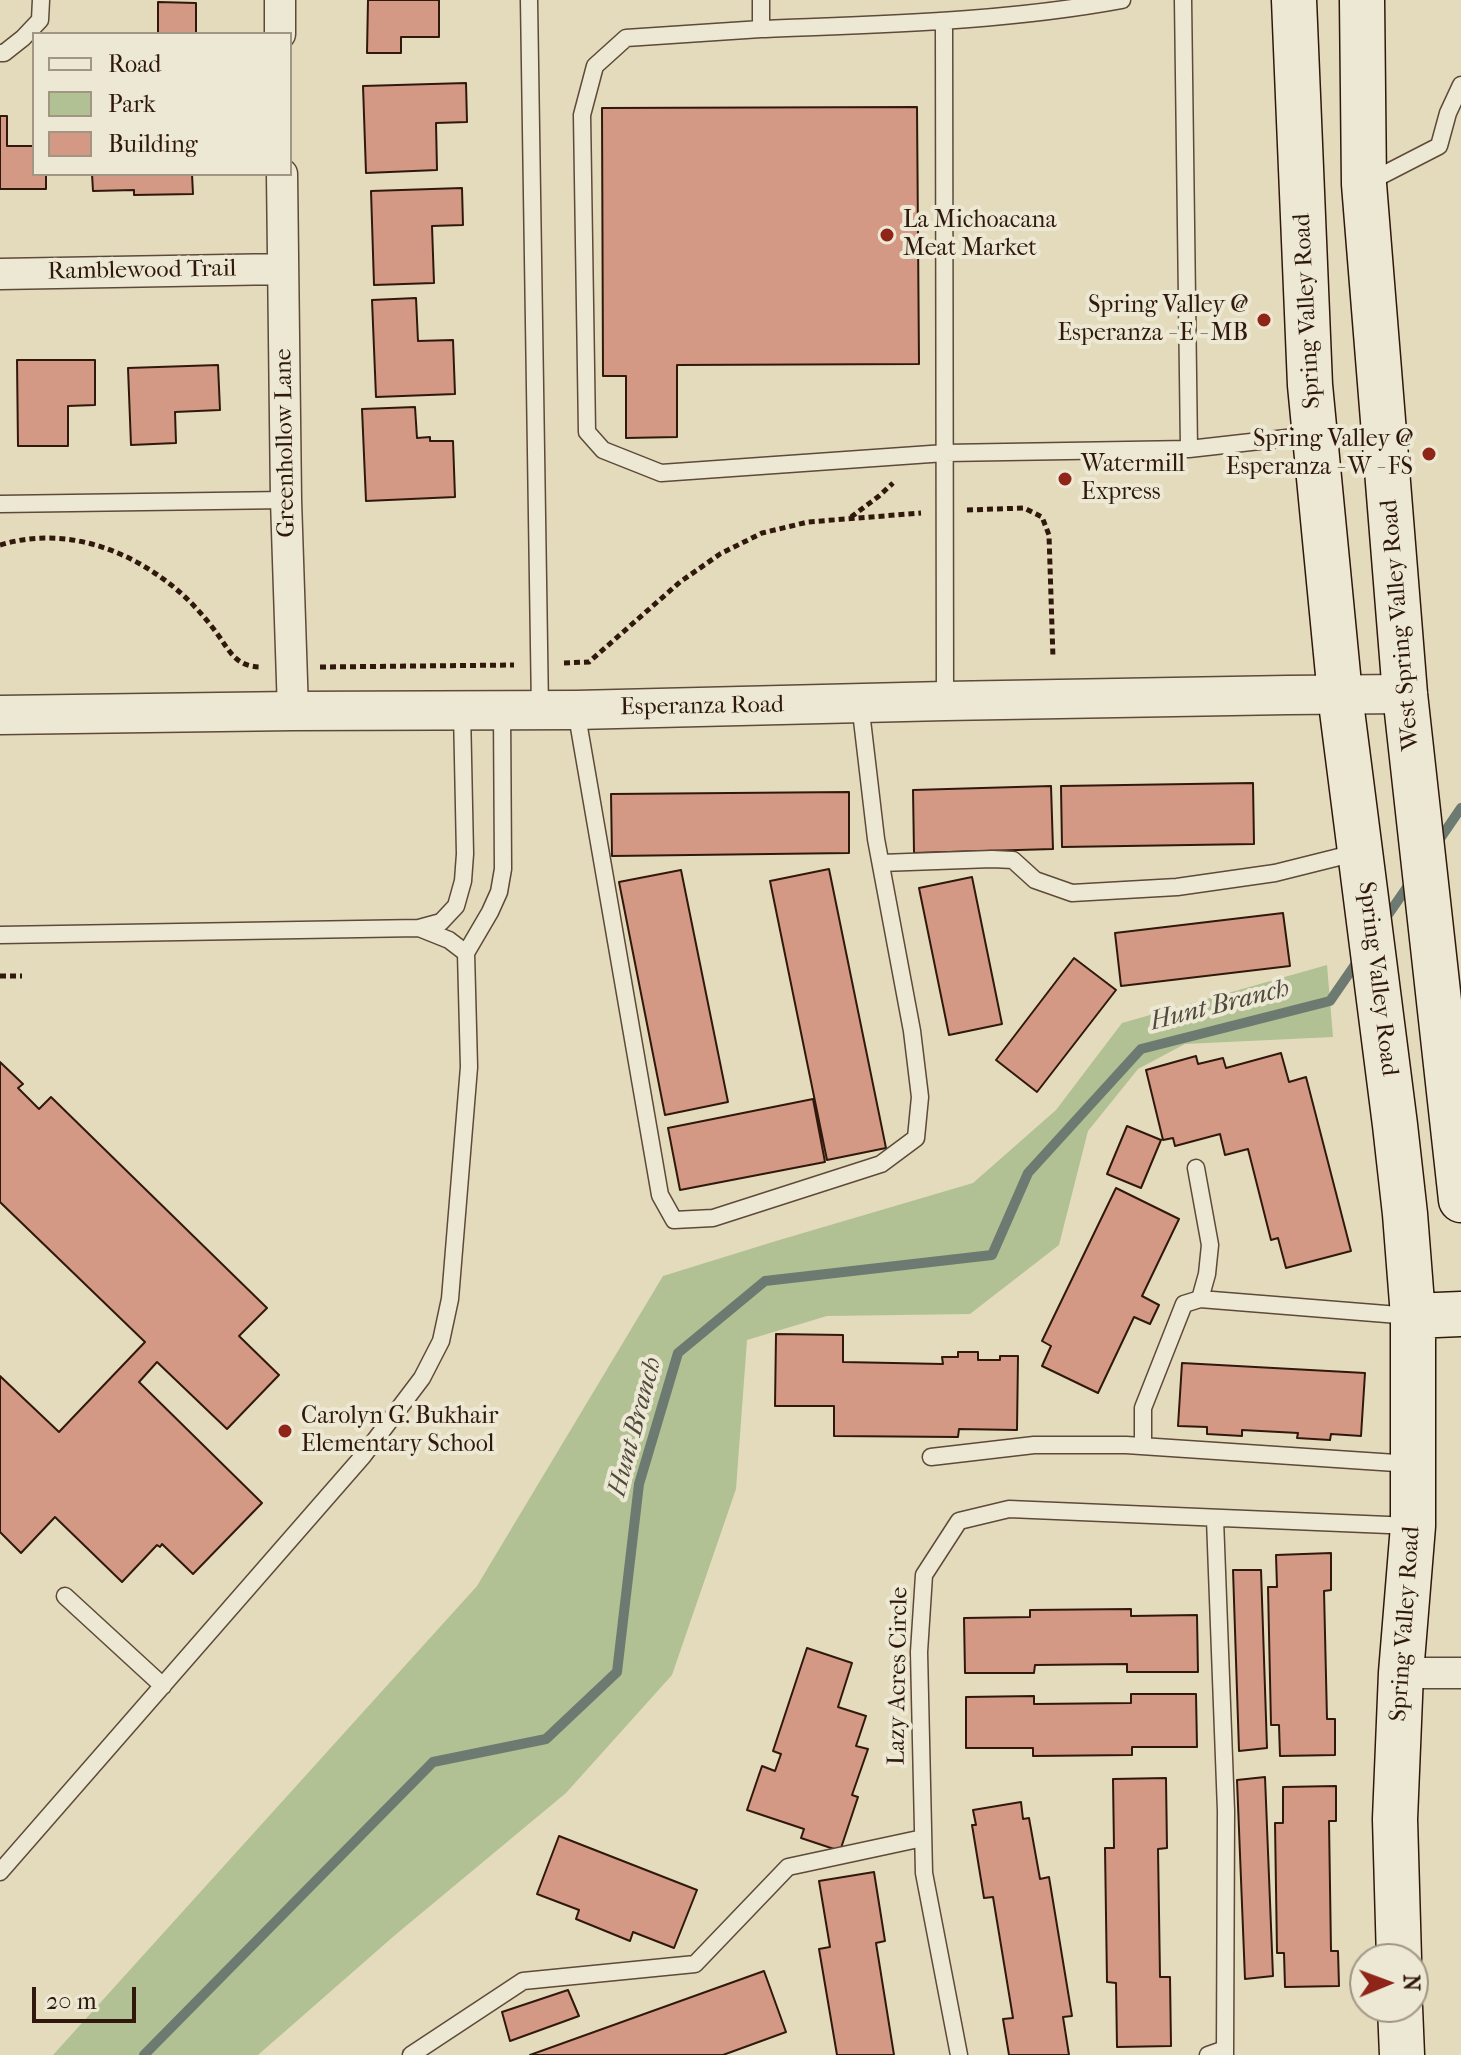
<!DOCTYPE html>
<style>
body{margin:0}
#map{position:relative;width:1461px;height:2055px;overflow:hidden;background:#e4dbbd;font-family:"IM FELL French Canon",serif}
canvas{display:block}
.legend{position:absolute;left:32px;top:32px;width:260px;height:144px;box-sizing:border-box;background:#ede8d4;border:2px solid #a19584;margin:0;padding:10px 14px;list-style:none;font-size:24px;color:#30190c}
.legend li{display:flex;align-items:center;gap:16px;height:40px}
.legend b{width:40px;border:2px solid #a19584}
.north{position:absolute;left:1349px;top:1943px;width:80px;height:80px;box-sizing:border-box;background:#ede8d4;border:2px solid #a19584;border-radius:50%;rotate:89deg;font-size:22px;font-weight:700;line-height:32px;text-align:center;color:#30190c}
.north::after{content:'';display:block;margin:auto;width:28px;height:36px;background:#8f2418;clip-path:polygon(50% 0,100% 100%,50% 72%,0 100%)}
.scale{position:absolute;left:32px;top:1987px;width:104px;height:36px;box-sizing:border-box;border:4px solid #30190c;border-top:0;padding-left:10px;font-size:24px;line-height:28px;white-space:nowrap;color:#30190c;-webkit-text-stroke:6px #ede8d4;paint-order:stroke}
</style>
<div id="map">
<canvas width="1461" height="2055"></canvas>
<ul class="legend">
<li><b style="height:10px;background:#ede8d4"></b>Road</li>
<li><b style="height:22px;background:#b1c193"></b>Park</li>
<li><b style="height:22px;background:#d49985"></b>Building</li>
</ul>
<div class="north">N</div>
<div class="scale">20 m</div>
</div>
<script>
const ctx = document.querySelector('canvas').getContext('2d');
ctx.lineJoin = 'round';
function fill(path, color) { ctx.fillStyle = color; ctx.fill(path, 'evenodd'); }
function stroke(path, color, width, dash) { ctx.strokeStyle = color; ctx.lineWidth = width; ctx.lineCap = dash ? 'butt' : 'round'; ctx.setLineDash(dash || []); ctx.stroke(path); }
function drawText(font, color, halo, rows, align = 'center') {
  ctx.font = font + ' "IM FELL French Canon",serif'; ctx.lineWidth = 8; ctx.setLineDash([]); ctx.textBaseline = 'middle'; ctx.strokeStyle = halo; ctx.fillStyle = color; for (const [text, x, y, turn = 0] of rows) {
    ctx.save(); ctx.translate(x, y); ctx.rotate((+turn || 0) * Math.PI / 180); ctx.textAlign = isNaN(turn) ? turn : align; if (halo) ctx.strokeText(text, 0, 0); ctx.fillText(text, 0, 0); ctx.restore();
  }
}
fill(new Path2D(`
 M1327,965L1333,1037L1185,1044L1138,1069L1088,1131L1059,1245L970,1314L827,1316L747,1340L736,1489L672,1675L566,1793L394,1936L258,2055H53L477,1586L663,1276L776,1241L973,1183L1056,1110L1122,1023Z`), '#b1c193');
stroke(new Path2D(`
 M1435,846L1461,808
 M1383,922L1410,883
 M144,2055L433,1762L546,1739L617,1672L639,1484L678,1353L765,1281L992,1255L1028,1173L1141,1049L1330,1001L1359,959`), '#6d7a71', 10);
const building = new Path2D(`
 M368,0H439V37H401V53H367Z
 M158,2L196,3V34H158Z
 M466,83L467,122L436,123L437,170L366,173L363,86Z
 M917,107L919,364L677,365V437L626,438V376H603L602,108Z
 M0,116H7V146H34V174H46V189H0Z
 M92,174H192L193,194L134,195V190L93,191Z
 M462,188L463,225L432,226L434,283L374,285L371,191Z
 M416,298L418,341L453,340L455,394L376,397L372,300Z
 M17,360H95V405L68,406V446H18Z
 M218,365L220,410L175,412L176,443L131,445L128,368Z
 M415,407L417,438L430,437V441H453L455,497L366,501L362,409Z
 M1253,783L1254,844L1062,847L1061,786Z
 M1051,786L1053,849L914,853L913,790Z
 M849,792V853L612,856L611,794Z
 M829,869L886,1148L827,1160L770,881Z
 M681,870L728,1102L665,1115L619,882Z
 M972,877L1002,1024L949,1035L919,888Z
 M1283,913L1290,966L1121,986L1115,933Z
 M1074,958L1116,990L1037,1092L996,1060Z
 M1281,1053L1289,1082L1306,1077L1351,1251L1286,1268L1278,1238L1271,1240L1248,1149L1225,1155L1220,1134L1175,1146L1173,1138L1163,1140L1146,1070L1196,1056L1198,1064L1223,1058L1226,1068Z
 M0,1062L23,1084L18,1088L39,1109L51,1097L267,1308L239,1336L279,1375L227,1429L157,1362L139,1382L262,1503L193,1574L162,1544L160,1547L157,1545L122,1582L55,1517L21,1553L0,1532V1376L59,1432L145,1342L0,1202Z
 M813,1099L825,1162L680,1190L668,1128Z
 M1127,1126L1161,1140L1141,1188L1107,1174Z
 M1116,1188L1179,1219L1142,1296L1159,1305L1150,1324L1134,1317L1098,1393L1042,1366L1051,1346L1042,1341Z
 M776,1334L843,1335V1362L943,1364L942,1357H958V1352H978V1360H1000V1356H1018L1017,1430L959,1429L958,1437L834,1436V1406H775Z
 M1182,1363L1365,1373L1361,1436L1331,1434L1330,1440L1297,1438L1298,1433L1242,1430V1436L1207,1434V1427L1178,1426Z
 M1331,1553V1590L1324,1591L1327,1719H1335V1755L1280,1756L1279,1725H1271L1268,1587H1277L1276,1555Z
 M1233,1570H1261L1267,1748L1239,1751Z
 M1131,1609V1616L1197,1615L1198,1672H1127V1664L1035,1665L1034,1673H965L964,1618L1030,1617V1610Z
 M807,1648L852,1663L838,1707L866,1716L856,1746L868,1749L852,1795L858,1797L840,1851L801,1838L804,1829L747,1810L762,1766L775,1771L781,1754L773,1751Z
 M1131,1694H1196L1197,1747H1132V1755L1033,1756V1748H966V1697L1034,1696V1704L1131,1703Z
 M1265,1777L1273,1976L1245,1979L1237,1780Z
 M1166,1778L1167,1848L1158,1849L1160,1977H1170L1171,2046L1117,2047L1116,1983L1107,1982L1105,1848H1114L1113,1779Z
 M1336,1786V1821H1329L1331,1951H1338L1339,1986L1285,1987L1284,1953H1277L1275,1823H1283V1787Z
 M1021,1802L1023,1819L1029,1818L1040,1879L1049,1877L1072,2016L1063,2017L1069,2055H1009L1003,2019L1013,2018L993,1897L984,1898L972,1825H976L973,1810Z
 M559,1836L697,1890L674,1948L633,1932L630,1941L576,1919L579,1910L537,1894Z
 M874,1872L885,1941L876,1943L894,2055H837L819,1949L830,1947L819,1881Z
 M764,1971L786,2032L723,2055H530Z
 M568,1990L579,2016L510,2041L502,2012Z`);
fill(building, '#d49985');
stroke(building, '#30190c', 2);
const service = new Path2D(`
 M529,0L540,709
 M761,0V29C882,24 1003,22 1122,0
 M1183,0L1189,449L1313,435
 M944,22L945,701
 M761,29L626,38L595,66L582,115L587,432L603,450L661,473L945,453L1189,449
 M0,53H4L23,38L40,20L41,0
 M1367,183L1439,146L1448,113L1461,85
 M0,504L286,500
 M576,710L660,1195L674,1220L713,1218L881,1164L916,1138L920,1097L912,1031L876,839L860,703
 M881,863L992,859L1013,860L1035,880L1072,893L1177,887L1275,873L1359,852
 M419,928L449,940L466,953
 M0,935L419,928L441,922L456,906L463,881L465,854L462,711
 M1196,1168L1210,1245L1207,1274L1200,1299
 M1143,1446V1408L1184,1304L1200,1299L1411,1316
 M931,1457L1034,1445H1126L1411,1464
 M1215,1519L1226,1811L1225,2055
 M65,1596L163,1686
 M0,1872L363,1456L422,1378L441,1341L450,1299L469,1067L466,953L490,912L499,892L503,869L502,710
 M411,2055L523,1981L695,1964L788,1867L923,1838
 M959,2055L924,1873L919,1652L924,1575L959,1521L1009,1509L1412,1526
 M1208,2055L1225,2049`);
const minor = new Path2D(`
 M280,0V34
 M282,174L286,500L293,711
 M0,274L283,269
 M1401,1673H1461`);
const tertiary = new Path2D(`
 M0,715L293,711L576,710L945,701L1288,695L1405,694`);
const secondary = new Path2D(`
 M1294,0L1310,385L1340,695L1395,1125L1405,1214L1413,1316V1526L1401,1673L1395,1819L1399,1959
 M1362,0L1364,184L1405,694L1461,1200
 M1413,1316L1461,1314
 M1400,2007L1402,2055`);
stroke(service, '#5d4a38', 19);
stroke(minor, '#5d4a38', 33);
stroke(tertiary, '#5d4a38', 41);
stroke(secondary, '#30190c', 47);
stroke(new Path2D(`
 M967,510L1024,508L1042,517L1049,535L1053,658
 M851,517L879,496L893,483
 M0,545C66,525 133,550 183,595C195,606 207,620 216,632C230,651 235,667 262,667
 M564,663L589,662L680,582L720,554L762,533L808,522L921,513
 M320,667L514,665
 M0,976H22`), '#30190c', 5, [6, 4]);
stroke(service, '#ede8d4', 16);
stroke(minor, '#ede8d4', 30);
stroke(tertiary, '#ede8d4', 38);
stroke(secondary, '#ede8d4', 44);
for (const [x, y, r, color] of [
 [887,235,8,"#8f2418"],
 [1264,320,8,"#8f2418"],
 [1429,454,8,"#8f2418"],
 [1065,479,8,"#8f2418"],
 [285,1431,8,"#8f2418"]
]) { const dot = new Path2D(); dot.arc(x, y, r, 0, 2 * Math.PI); ctx.fillStyle = color; ctx.fill(dot); stroke(dot, '#ede8d4', 3); }
drawText('24px', '#30190c', '#ede8d4', [
 ["La Michoacana",903,221],
 ["Meat Market",903,249],
 ["Spring Valley @",1248,306,"right"],
 ["Esperanza - E - MB",1248,334,"right"],
 ["Spring Valley @",1413,440,"right"],
 ["Esperanza - W - FS",1413,468,"right"],
 ["Watermill",1081,465],
 ["Express",1081,493],
 ["Carolyn G. Bukhair",301,1417],
 ["Elementary School",301,1445]
], 'left');
drawText('24px', '#30190c', '#ede8d4', [
 ["Ramblewood Trail",142,271,-1],
 ["Spring Valley Road",1308,311,-93],
 ["Greenhollow Lane",286,443,-91],
 ["West Spring Valley Road",1401,625,-95],
 ["Esperanza Road",702,707,-1],
 ["Spring Valley Road",1377,979,83],
 ["Spring Valley Road",1406,1624,-86],
 ["Lazy Acres Circle",899,1676,-89]
]);
drawText('italic 26px', '#4e4a3e', '#ede8d4', [
 ["Hunt Branch",1220,1006,-14],
 ["Hunt Branch",636,1427,-75]
]);
</script>
